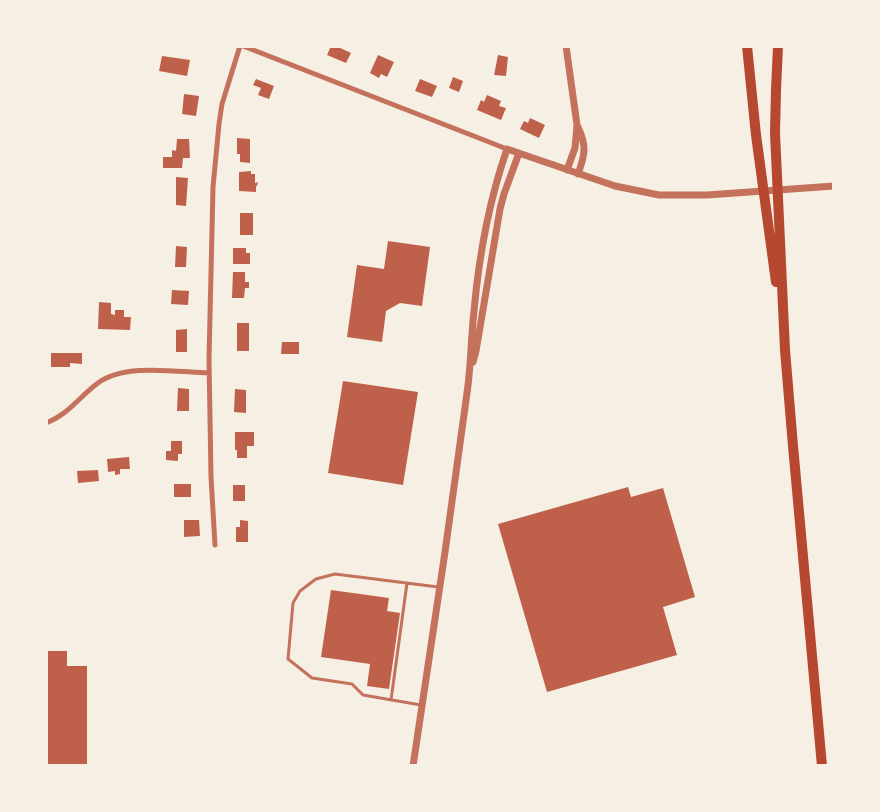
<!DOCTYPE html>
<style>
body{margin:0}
#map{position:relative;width:880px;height:812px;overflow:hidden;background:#f6efe4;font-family:Rubik,sans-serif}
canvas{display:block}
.frame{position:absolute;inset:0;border:48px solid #f6efe4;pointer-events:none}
</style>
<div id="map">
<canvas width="880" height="812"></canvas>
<div class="frame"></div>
</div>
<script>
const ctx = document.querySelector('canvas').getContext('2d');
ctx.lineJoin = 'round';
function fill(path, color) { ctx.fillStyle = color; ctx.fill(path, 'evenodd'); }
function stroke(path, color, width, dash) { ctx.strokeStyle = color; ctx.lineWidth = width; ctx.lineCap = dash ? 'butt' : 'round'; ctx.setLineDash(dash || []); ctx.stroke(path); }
fill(new Path2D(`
 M331,46H336L351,53L346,63L327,55Z
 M378,55L394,62L387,77L381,74L379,78L370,73Z
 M498,55L508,57L506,76L494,75Z
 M162,56L190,60L187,76L159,71Z
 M453,77L463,81L459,92L449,88Z
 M256,79L274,86L269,99L258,95L261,88L253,85Z
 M420,79L437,86L432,97L415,91Z
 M184,94L199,96L196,116L182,114Z
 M487,95L501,101L499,106L506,108L501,120L477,110L481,100L484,102Z
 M530,118L545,125L539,138L520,129L524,121L528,123Z
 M237,138L250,139V163L240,162V154H237Z
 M177,139H189L190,158H183L182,168H163V157H172V150L176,151Z
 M251,171V174H255V183L258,182L257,186H256V192L239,191V172Z
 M176,177L188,178L186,206L176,205Z
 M240,213H253V235H240Z
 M388,241L430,247L422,306L400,303L386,311L382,342L347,337L357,265L384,269Z
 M176,246L187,247L186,267H175Z
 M233,248H246V253H250V264H233Z
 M233,272H245V282H249V288H245L244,298H232Z
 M172,290L189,291L188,305L171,304Z
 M99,302L111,303V314L115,315V310H124V317H131L130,330L98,329Z
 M237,323H249V351H237Z
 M187,329V352H176V330Z
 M282,342H299V354H281Z
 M51,353H82V364L70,363V367H51Z
 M343,381L418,392L403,485L328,473Z
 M178,388L189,389V411H177Z
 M235,389L246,390V413L234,412Z
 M235,432H254V446H247V458H237V450H235Z
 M171,441H182V454H178V461L166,460V451H171Z
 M129,457L130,469H120V474L115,475V471L108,472L107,459Z
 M98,470L99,481L78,483L77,471Z
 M174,484H191V497H174Z
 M233,485H245V501H233Z
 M628,487L631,497L663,488L695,597L663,607L677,655L547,692L498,524Z
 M184,520H199L200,536L184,537Z
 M240,520L248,521V542H236V527H240Z
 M331,590L389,598L387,611L400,613L389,689L367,686L370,664L321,657Z
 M46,651H67V666H87V766H46Z`), '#bf614a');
stroke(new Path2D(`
 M391,700L407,583
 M421,705L363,695L352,684L312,678L288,659L293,603L300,591L316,579L335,574L438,587`), '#c5725c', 3);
stroke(new Path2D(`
 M243,46L507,149
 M46,423C68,415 80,396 98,383C124,363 177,372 209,373
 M215,545L211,477L209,359L213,187L219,124L222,104L240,46`), '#c5725c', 5);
stroke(new Path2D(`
 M566,46L577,125L575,148L567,170
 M578,127C587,146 585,155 578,174
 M473,362L476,351L500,209L504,194L519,153
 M413,766L445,552L467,393C471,366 471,338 474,311C479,255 489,201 507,149L615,186L659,195H707L834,186`), '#c5725c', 7);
stroke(new Path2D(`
 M747,46L756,135L776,282
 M778,46L776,90L775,133L785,350L793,446L822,766`), '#b5482f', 10);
</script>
